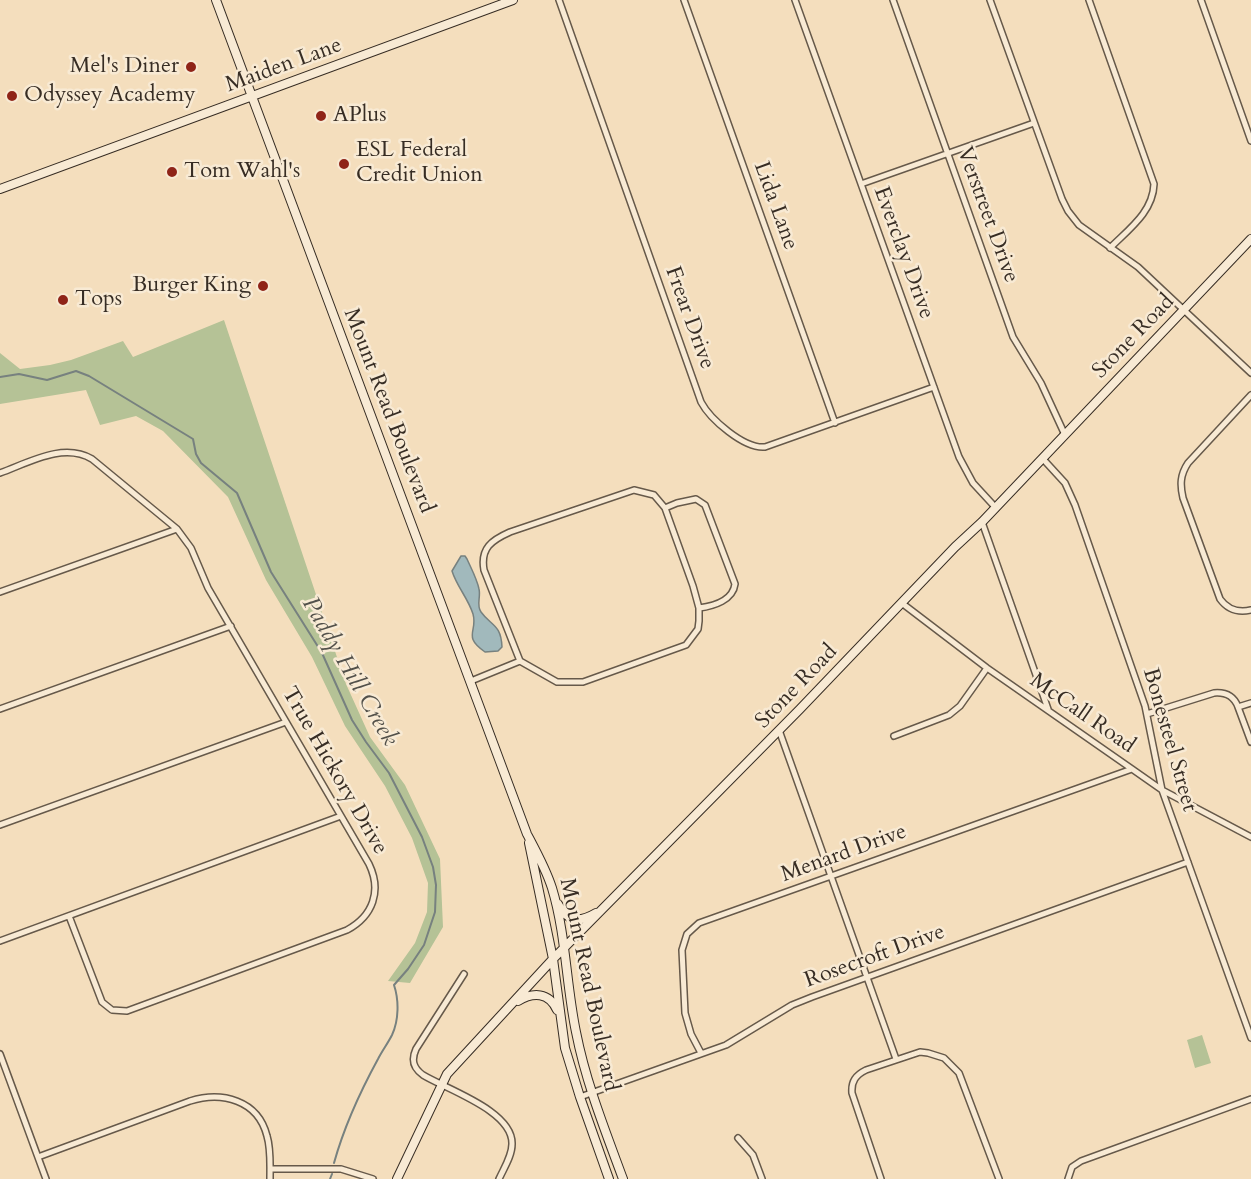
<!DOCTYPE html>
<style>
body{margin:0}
canvas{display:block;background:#f4debd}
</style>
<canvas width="1251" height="1179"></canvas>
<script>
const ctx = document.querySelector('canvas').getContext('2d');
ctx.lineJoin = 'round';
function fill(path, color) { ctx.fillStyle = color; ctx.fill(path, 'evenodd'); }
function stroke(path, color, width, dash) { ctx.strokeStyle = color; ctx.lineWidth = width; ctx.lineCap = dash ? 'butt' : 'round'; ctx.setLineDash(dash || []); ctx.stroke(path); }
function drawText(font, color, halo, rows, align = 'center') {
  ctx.font = font + ' Cardo,serif'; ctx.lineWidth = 5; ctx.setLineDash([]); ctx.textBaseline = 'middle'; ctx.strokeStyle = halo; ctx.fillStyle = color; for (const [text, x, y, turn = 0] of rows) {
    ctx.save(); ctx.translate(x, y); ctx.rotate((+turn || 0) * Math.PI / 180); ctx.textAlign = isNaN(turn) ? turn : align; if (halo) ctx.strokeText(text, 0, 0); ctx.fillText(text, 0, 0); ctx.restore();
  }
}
fill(new Path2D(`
 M224,320L346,684L370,737L405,785L440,859L443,927L410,983L388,981L415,943L427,912L428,883L412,838L385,786L345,726L312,657L266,580L228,497L163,431L136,416L100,425L86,390L0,404V353L20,369L50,365L71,360L123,341L133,357Z
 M1202,1035L1211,1063L1195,1068L1187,1040Z`), '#b5c296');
const water = new Path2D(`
 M461,556H465L467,559C471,568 477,579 479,589C481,597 476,605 481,612C491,626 501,624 502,647L498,651L485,652C462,636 478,632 473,614C468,598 457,587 452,571Z`);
fill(water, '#a1b9bc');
stroke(water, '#77817f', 1.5);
stroke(new Path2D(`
 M0,377L19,374L47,380L76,371L89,376L193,439L196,454L201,463L237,493L271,572L322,653L352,720L366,742L389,773L422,837L433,867L436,885L435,912L424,945L408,969L394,985C399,1000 399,1020 392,1035C388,1043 382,1051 378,1059C360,1092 344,1127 334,1163
 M330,1179L332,1174`), '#77817f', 2);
const street = new Path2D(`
 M559,0L701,402C710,419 744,449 765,447L934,387
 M684,0L835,423
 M795,0L959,457L973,483L996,508
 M893,0L1013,337L1041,383L1065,435
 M990,0L1062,199L1068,211L1079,225L1138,267L1251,373
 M1089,0L1154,184C1153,212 1129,229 1110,248
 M1201,0L1251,141
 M861,184L1034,123
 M1251,395L1188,463C1180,475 1180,485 1183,498L1220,599C1228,610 1238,613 1251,610
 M1043,459L1065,483L1075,505L1145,706L1162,790L1251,1038
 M0,473C28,463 63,442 92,459L177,529L191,548L208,588L369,864C382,891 373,916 347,930L127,1011L112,1010L102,1002L69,916
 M634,490L654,495L665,508L693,586L699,608V621L698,629L686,645L583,682H557L520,661L484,570C480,548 492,540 510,532Z
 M665,508L677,503L696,499L705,505L735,584C733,600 714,606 699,608
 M982,522L1048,709
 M0,592L177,529
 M903,604L987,668L1132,769L1162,790L1251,837
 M471,681L520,661
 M1251,703L1238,707L1251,742
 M0,709L231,626
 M1147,714L1214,693C1226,692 1234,696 1238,707
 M779,730L896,1059
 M894,736L949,715L960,706L987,668
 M0,825L286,722
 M0,941L341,816
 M464,974L416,1049C411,1060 413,1068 423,1075C448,1090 513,1111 512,1144C512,1156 504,1168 499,1179
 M701,1053L691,1034L685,1013L682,950L687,934L699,923L1132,769
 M0,1054L46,1179
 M580,1097L726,1045L792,1005L812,997L1188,862
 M738,1138L753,1155L762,1179
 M38,1157L190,1101C222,1091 258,1100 267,1136C271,1149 270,1165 270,1179
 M270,1169H341L373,1179
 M881,1179L852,1093C851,1081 856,1075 866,1070L920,1052L928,1053L944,1058L959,1073L999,1179
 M1068,1179L1072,1167L1081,1161L1251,1099`);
const secondary = new Path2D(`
 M216,0L527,834C536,851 546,869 552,888C566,934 566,984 576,1032C586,1083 605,1130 623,1179
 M0,189L513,0
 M529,843L553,959L565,1048L580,1097L609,1179
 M558,904C567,922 579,923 596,913
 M518,1001C533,992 549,992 557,1010
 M397,1179L447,1074L553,959L800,709L955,547L982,522L1251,239`);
stroke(street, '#66594a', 8);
stroke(secondary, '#372d24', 10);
stroke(street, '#f8ead4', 5);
stroke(secondary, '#f8ead4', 8);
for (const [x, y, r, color] of [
 [191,67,6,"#8f2418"],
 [12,96,6,"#8f2418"],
 [321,116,6,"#8f2418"],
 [344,164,6,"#8f2418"],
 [172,172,6,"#8f2418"],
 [263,286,6,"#8f2418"],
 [63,300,6,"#8f2418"]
]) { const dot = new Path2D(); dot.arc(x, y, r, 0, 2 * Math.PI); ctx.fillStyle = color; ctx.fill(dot); stroke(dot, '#f8ead4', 2); }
drawText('22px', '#372d24', '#f8ead4', [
 ["Maiden Lane",284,66,-20],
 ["Lida Lane",775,206,70],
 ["Verstreet Drive",987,215,70],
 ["Everclay Drive",903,253,70],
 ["Frear Drive",689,318,70],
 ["Stone Road",1134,337,-46],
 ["Mount Read Boulevard",388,411,69],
 ["Stone Road",797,687,-46],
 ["McCall Road",1082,714,35],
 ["Bonesteel Street",1169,740,74],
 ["True Hickory Drive",334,771,60],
 ["Menard Drive",844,854,-20],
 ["Rosecroft Drive",875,957,-20],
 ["Mount Read Boulevard",588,985,78]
]);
drawText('22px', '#372d24', '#f8ead4', [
 ["Mel's Diner",179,67,"right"],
 ["Odyssey Academy",24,96],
 ["APlus",333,116],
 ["ESL Federal",356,151],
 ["Credit Union",356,176],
 ["Tom Wahl's",184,172],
 ["Burger King",251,286,"right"],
 ["Tops",75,300]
], 'left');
drawText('italic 24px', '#52504a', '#f8ead4', [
 ["Paddy Hill Creek",349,672,60]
]);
</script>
